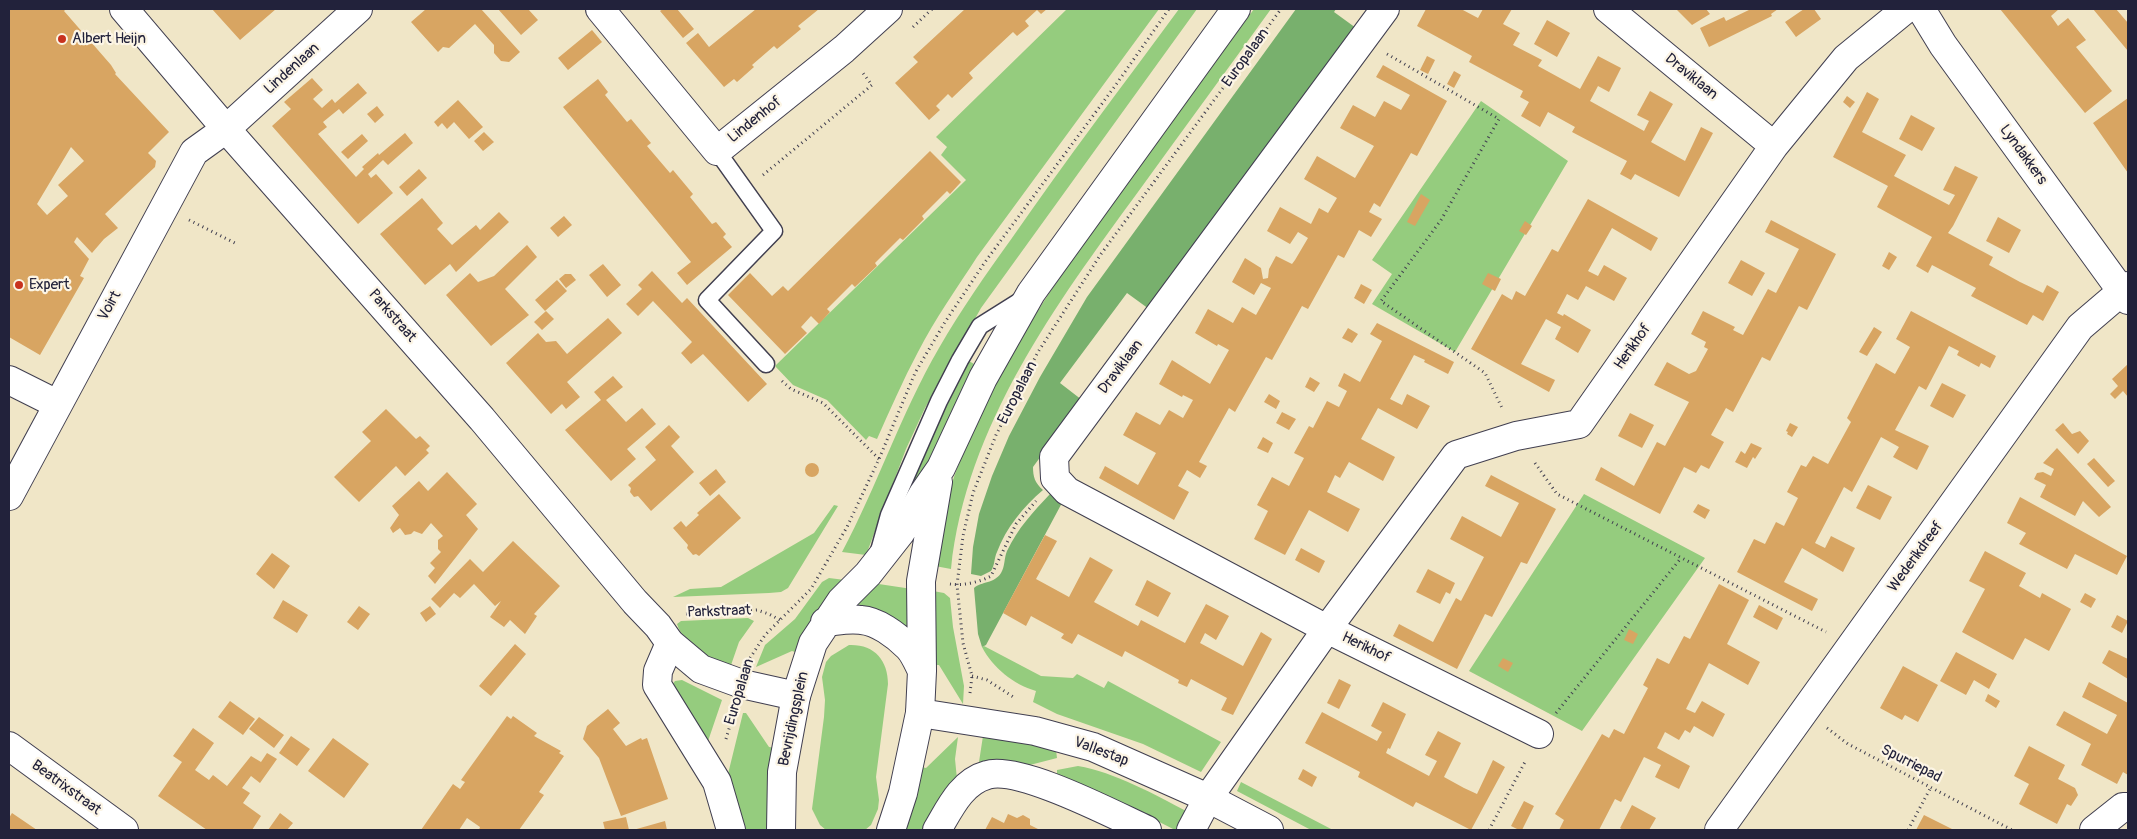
<!DOCTYPE html>
<style>
body{margin:0}
#map{position:relative;width:2137px;height:839px;overflow:hidden;background:#f0e6c7;font-family:Pangolin,sans-serif}
canvas{display:block}
.frame{position:absolute;inset:0;border:10px solid #22223b;pointer-events:none}
</style>
<div id="map">
<canvas width="2137" height="839"></canvas>
<div class="frame"></div>
</div>
<script>
const ctx = document.querySelector('canvas').getContext('2d');
ctx.lineJoin = 'round';
function fill(path, color) { ctx.fillStyle = color; ctx.fill(path, 'evenodd'); }
function stroke(path, color, width, dash) { ctx.strokeStyle = color; ctx.lineWidth = width; ctx.lineCap = dash ? 'butt' : 'round'; ctx.setLineDash(dash || []); ctx.stroke(path); }
function drawText(font, color, halo, rows, align = 'center') {
  ctx.font = font + ' Pangolin,sans-serif'; ctx.lineWidth = 4.5; ctx.setLineDash([]); ctx.textBaseline = 'middle'; ctx.strokeStyle = halo; ctx.fillStyle = color; for (const [text, x, y, turn = 0] of rows) {
    ctx.save(); ctx.translate(x, y); ctx.rotate((+turn || 0) * Math.PI / 180); ctx.textAlign = isNaN(turn) ? turn : align; if (halo) ctx.strokeText(text, 0, 0); ctx.fillText(text, 0, 0); ctx.restore();
  }
}
fill(new Path2D(`
 M1067,9H1159L977,257C957,288 935,319 918,352C903,380 890,410 877,439L869,436L866,440L827,400L793,385L775,366L966,180L941,155L947,147L936,137Z
 M1179,9H1197L981,308L925,408L906,449L866,555L842,552C877,487 901,413 939,348C961,310 986,274 1012,238C1066,160 1123,85 1179,9Z
 M1254,9H1271C1227,70 1182,131 1138,192C1056,304 966,426 951,569L935,566C941,536 944,504 955,474C996,365 1063,269 1131,176C1172,120 1213,65 1254,9Z
 M1481,101L1568,161L1455,352L1372,304L1392,274L1372,260Z
 M969,361L974,364C952,408 934,454 913,498L905,495L920,459Z
 M1584,494L1705,558L1582,731L1469,671Z
 M834,505L838,506L788,588L781,592L769,593L673,597L690,589L721,587L814,533Z
 M829,578L845,580L798,653L792,651L756,667L765,645L795,619L822,582Z
 M872,583L912,589L914,626L904,630L861,609L856,598Z
 M933,591L944,593L950,598L953,627L964,686L963,704L939,665H933Z
 M748,618L754,621L739,642L730,668C712,659 683,645 677,624L681,621Z
 M849,645C874,644 888,660 888,684L876,777L879,800L878,809L871,825L865,830H826L820,825L812,809L824,717L825,700L822,677L826,662L831,656Z
 M984,646L1041,676L1073,678L1077,674L1104,688L1108,681L1221,742L1201,772L1143,744L1057,714L1033,702L1036,691C1013,684 993,668 982,647Z
 M682,680L722,700L706,747L672,685L675,681Z
 M743,713H746L769,747L776,748L771,830H742L727,778Z
 M983,736L1002,737L1056,750L1057,758L1022,767L989,761L979,762Z
 M958,737L955,759L957,779L926,830H902L921,767L926,768Z
 M1078,766C1114,772 1156,795 1188,812L1179,830H1175L1134,809L1057,779V770Z
 M1241,782L1333,830H1311L1237,791Z`), '#95cc7e');
fill(new Path2D(`
 M1296,9H1336L1334,12L1356,28L1149,309L1127,293L1060,383L1082,400L1033,467C1033,477 1035,483 1043,490C1023,507 1006,528 997,552C994,558 995,565 991,571L981,576L971,574L973,547L979,514L992,476L1009,436L1040,377L1087,297Z
 M1050,494L1063,501L986,645L982,647L978,634L974,588C982,581 994,584 1001,573C1005,567 1004,558 1007,551C1018,528 1033,512 1050,494Z`), '#78b06d');
fill(new Path2D(`
 M9,9H66L64,11L111,65L116,73L115,74L169,132L148,153L156,161L155,167L105,214L118,228L104,239L92,253L77,237L74,242L89,259L80,276L84,278L40,355L9,337ZM71,147L84,161L58,185L68,196L47,215L37,204Z
 M212,9H276L240,40Z
 M426,9H481L520,52L509,62L501,61L494,53V45L475,24L449,48L443,47L438,52L411,22Z
 M498,9H528L538,20L521,35Z
 M663,9H677L694,29L683,38L660,11Z
 M756,9H819L798,26L801,29L777,49L774,46L752,65L754,67L737,82L734,79L724,87L686,43L698,33L709,47Z
 M965,9H1047L1041,14L1037,10L1025,21L1029,26L1017,36L1013,32L969,73L973,78L952,98L948,94L936,106L940,110L929,120L895,83L918,62L913,57Z
 M1426,9H1461L1478,18L1483,9H1512L1503,24L1520,33L1513,45L1542,60L1538,66L1580,89L1598,56L1621,68L1609,92L1598,86L1590,101L1644,131L1649,121L1637,115L1650,91L1673,104L1651,142L1685,161L1701,127L1713,133L1679,197L1635,174L1631,180L1620,174L1627,161L1572,132L1575,127L1548,112L1540,127L1521,116L1529,102L1520,97L1523,91L1469,62L1472,56L1417,26Z
 M1676,9H1706L1710,14L1692,25Z
 M1751,9H1778L1771,14L1772,16L1709,47L1700,28L1724,17L1726,21Z
 M1804,9H1814L1821,19L1796,37L1785,22Z
 M2000,9H2059L2051,16L2058,26L2068,18L2086,40L2076,47L2112,91L2085,113Z
 M2093,9H2116L2128,23V51Z
 M1547,20L1570,33L1557,57L1534,44Z
 M592,30L602,42L568,70L558,58Z
 M1427,56L1435,60L1428,74L1420,70Z
 M1383,65L1447,101L1417,156L1411,153L1380,207L1374,203L1369,212L1382,219L1371,237L1359,230L1344,258L1338,255L1308,309L1302,306L1272,360L1266,357L1235,412L1229,408L1199,462L1207,466L1200,478L1187,470L1178,486L1189,492L1174,520L1099,478L1105,466L1138,485L1156,453L1123,435L1136,412L1160,425L1169,410L1183,418L1193,400L1183,395L1182,397L1159,384L1172,360L1210,384L1229,350L1218,344L1217,346L1195,333L1208,309L1233,323L1242,307L1256,315L1271,288L1261,283L1254,295L1232,282L1245,258L1261,268L1263,279L1268,278L1269,269L1276,256L1292,264L1295,260L1308,238L1298,232L1290,244L1267,231L1280,207L1311,224L1319,208L1328,213L1337,198L1304,179L1317,156L1355,178L1374,146L1340,128L1353,105L1375,117L1384,101L1401,110L1410,95L1376,77Z
 M1454,71L1461,75L1454,88L1447,84Z
 M312,78L323,90L313,99L322,108L332,99L335,103L358,83L367,93L343,114L339,109L323,122L327,127L318,134L356,177L364,169L362,167L378,153L379,155L405,133L413,143L388,165L383,160L368,174L371,178L376,174L393,193L358,224L272,126L291,109L284,102Z
 M598,79L608,92L605,95L627,122L631,119L651,143L647,146L670,173L673,170L693,194L690,197L712,224L716,222L726,234L723,237L732,247L687,285L677,273L691,262L563,107Z
 M1867,92L1879,99L1862,132L1906,155L1894,176L1949,205L1955,195L1943,190L1955,166L1978,177L1953,226L1948,233L1993,257L1989,265L2020,282L2043,293L2047,285L2059,292L2043,321L2033,315L2027,325L1971,296L1976,288L1932,265L1928,273L1916,266L1932,237L1877,207L1888,186L1833,157Z
 M1847,96L1855,102L1850,108L1843,102Z
 M2128,98V173L2093,123Z
 M458,100L483,127L469,139L454,122L447,129L442,123L438,127L434,122Z
 M377,106L384,115L375,123L367,114Z
 M1911,115L1935,128L1922,151L1899,139Z
 M484,132L494,142L483,151L474,141Z
 M362,134L368,141L348,159L341,152Z
 M930,151L961,182L950,194L947,191L922,216L924,219L903,240L900,238L875,263L877,266L855,287L852,284L827,309L830,312L819,324L811,316L801,327L807,333L785,354L728,295L750,273L772,296L783,286L788,291Z
 M419,169L427,178L407,196L399,187Z
 M1421,194L1430,200L1415,226L1407,222Z
 M422,198L443,223L437,229L452,245L476,225L480,230L499,212L509,222L456,272L450,264L425,285L380,234Z
 M1588,199L1658,238L1651,251L1612,228L1588,271L1598,276L1604,265L1627,278L1614,301L1586,286L1578,300L1567,294L1557,313L1563,316L1564,314L1591,330L1578,353L1555,339L1561,327L1546,319L1521,364L1555,380L1549,392L1471,349L1502,294L1512,300L1516,291L1525,296L1552,249L1558,252Z
 M564,216L572,225L558,237L550,228Z
 M1998,217L2021,230L2009,253L1986,241Z
 M1771,220L1836,254L1807,310L1799,306L1770,361L1762,357L1733,412L1726,408L1711,435L1724,442L1709,469L1701,465L1696,473L1684,467L1660,514L1595,480L1601,467L1634,486L1657,442L1665,446L1689,402L1654,385L1667,362L1689,374L1696,371L1708,349L1704,347L1706,342L1691,334L1703,311L1735,327L1733,330L1743,335L1768,289L1776,293L1799,249L1765,232Z
 M1525,221L1532,226L1526,235L1519,231Z
 M527,245L537,257L505,289L529,315L491,346L446,295L470,273L478,282L494,276Z
 M1889,252L1897,257L1889,270L1882,266Z
 M1741,260L1765,273L1752,296L1728,283Z
 M603,264L621,285L607,297L589,275Z
 M652,271L682,303L687,298L767,384L748,402L703,354L691,364L681,353L692,342L653,301L638,316L626,304L642,289L638,285Z
 M1488,273L1501,279L1495,291L1482,284Z
 M565,274H571L576,280L566,288L559,279Z
 M557,280L567,291L545,311L535,300Z
 M1361,284L1372,290L1364,304L1354,298Z
 M546,311L554,319L542,330L534,322Z
 M1911,311L1996,356L1990,368L1981,363L1979,367L1957,355L1959,351L1949,346L1926,390L1919,386L1895,430L1929,446L1917,470L1893,457L1899,447L1881,437L1852,492L1844,487L1815,543L1825,548L1831,536L1855,548L1843,572L1802,548L1784,582L1818,599L1812,611L1737,572L1754,539L1765,544L1776,522L1784,526L1798,498L1787,492L1801,465L1806,467L1813,456L1828,464L1851,422L1847,418L1876,363L1895,374L1910,347L1896,339Z
 M608,318L622,333L567,382L580,397L566,409L562,404L551,414L506,363L538,333L546,342L556,341L567,354Z
 M1377,323L1454,362L1448,374L1424,362L1425,360L1414,355L1390,399L1402,405L1407,394L1430,406L1417,429L1378,408L1361,439L1395,457L1383,481L1349,462L1340,478L1335,475L1327,492L1360,509L1348,532L1309,510L1285,555L1254,539L1268,511L1257,505L1272,477L1289,486L1304,458L1294,453L1309,426L1313,428L1327,401L1339,407L1347,391L1338,386L1344,373L1360,382L1382,341L1370,334Z
 M1874,327L1882,332L1867,356L1859,352Z
 M1348,328L1358,334L1352,343L1342,338Z
 M2128,364V397L2123,391L2115,399L2110,394L2118,386L2112,379Z
 M613,376L623,387L606,400L626,422L642,408L656,424L627,449L636,459L611,481L565,430L601,400L594,392Z
 M1310,377L1320,383L1314,392L1305,387Z
 M1942,383L1966,395L1953,418L1930,406Z
 M1269,394L1280,401L1276,409L1264,402Z
 M386,409L416,439L420,436L430,446L426,450L429,453L405,476L396,466L359,502L334,477L371,441L362,432Z
 M1282,412L1296,419L1289,430L1276,423Z
 M1630,413L1654,425L1642,448L1618,436Z
 M1790,423L1798,427L1792,437L1787,434L1788,432L1786,431Z
 M2063,423L2072,434L2080,431L2089,441L2078,454L2055,430Z
 M669,425L680,437L671,446L694,472L651,511L638,496L634,497L630,492L631,488L628,485L656,460L645,447Z
 M1263,437L1273,443L1268,453L1257,448Z
 M1751,443L1762,448L1755,459L1753,457L1747,468L1735,462L1741,451L1745,454Z
 M2057,448L2111,507L2099,517L2083,501L2075,516L2040,497L2046,485L2034,479L2037,473L2043,472L2051,476L2054,469L2043,463Z
 M2094,458L2115,481L2108,487L2087,464Z
 M805 470a7 7 0 1 1 14 0a7 7 0 1 1-14 0Z
 M716,469L726,482L710,496L699,483Z
 M447,472L477,504L466,515L478,529L435,584L428,576L435,568L430,563L441,552L438,549V540L443,536L431,523L422,534L414,531L411,534L405,535L400,528L393,533L390,528L399,515L392,506L419,481L428,491Z
 M1491,475L1556,509L1527,564L1521,562L1492,617L1485,614L1457,669L1393,636L1399,624L1433,642L1456,598L1461,601L1484,557L1450,539L1462,516L1501,537L1519,503L1485,486Z
 M1868,485L1892,497L1880,520L1856,508Z
 M719,494L741,518L699,556L696,554L693,555L687,548L688,545L673,528L681,521L686,527L699,515L697,513Z
 M2020,497L2127,556L2117,575L2075,554L2067,569L2019,544L2026,533L2007,523Z
 M1698,504L1710,510L1705,519L1693,512Z
 M1045,535L1057,541L1036,579L1069,597L1090,557L1113,570L1094,602L1138,626L1141,620L1185,643L1206,604L1229,616L1216,640L1205,633L1200,643L1243,666L1261,632L1272,639L1233,715L1221,710L1227,698L1191,679L1187,687L1178,683L1179,680L1125,651L1122,657L1078,634L1072,644L1061,638L1064,634L1031,616L1026,626L1003,613Z
 M513,541L560,586L534,614L537,616L525,634L510,620L504,627L490,617L501,601L495,606L474,584L460,598L454,593L440,608L431,599L470,559L483,572Z
 M1301,548L1325,561L1319,573L1295,560Z
 M1985,551L2026,573L2019,586L2040,598L2042,593L2071,609L2049,651L2025,638L2013,660L1962,632L1985,589L1969,581Z
 M272,553L290,566L274,589L256,574Z
 M1428,569L1455,583L1450,594L1446,592L1440,604L1416,592Z
 M1147,580L1171,593L1158,617L1135,605Z
 M1719,584L1749,600L1727,644L1760,662L1748,685L1709,663L1686,709L1695,713L1702,701L1725,714L1713,737L1694,726L1690,733L1685,730L1679,740L1665,732L1657,748L1690,766L1679,789L1655,777L1661,765L1644,757L1621,802L1615,799L1599,830H1559L1564,820L1555,814L1602,734L1609,738L1614,729L1624,734L1648,688L1643,685L1657,658L1669,664L1684,636L1690,639Z
 M2085,593L2096,599L2091,608L2080,602Z
 M283,600L308,615L297,633L273,618Z
 M1759,605L1783,618L1777,630L1753,617Z
 M359,606L370,614L358,630L347,622Z
 M430,606L436,614L426,622L420,613Z
 M2117,615L2128,621L2122,633L2111,627Z
 M1629,629L1638,634L1633,644L1624,640Z
 M515,644L526,654L491,696L479,686Z
 M2109,650L2128,659V679L2102,663Z
 M1956,652L1997,674L1989,689L1974,680L1966,695L1940,681Z
 M1503,658L1513,663L1508,672L1498,666Z
 M1903,666L1938,685L1918,722L1905,715L1902,720L1880,708Z
 M1339,679L1351,685L1339,709L1327,703Z
 M2089,682L2128,703V775L2123,772L2117,784L2081,765L2091,744L2056,725L2064,711L2107,734L2117,715L2082,697Z
 M1988,694L2000,701L1996,708L1985,701Z
 M230,701L255,719L243,735L218,717Z
 M1383,702L1406,714L1390,749L1388,748L1386,753L1429,776L1437,761L1425,755L1438,731L1461,743L1444,777L1464,788L1477,794L1493,760L1505,767L1471,830L1416,802L1413,807L1358,777L1360,772L1305,743L1322,712L1377,741L1382,732L1371,726Z
 M608,709L620,723L613,729L626,746L641,738L642,740L647,738L668,799L621,816L599,758L583,739L587,726Z
 M507,716L511,719L513,716L537,733L534,736L561,751L559,753L564,756L539,792L544,795L519,830H479L480,827L467,818L459,830H421L453,784L460,789L465,782L461,780Z
 M259,717L284,735L274,748L249,729Z
 M193,728L214,743L195,770L209,780L213,775L227,786L251,756L261,762L267,753L277,759L260,783L251,776L242,788L250,793L243,803L261,816L252,830H207L158,796L182,762L173,756Z
 M291,736L310,749L297,766L279,753Z
 M333,738L369,764L344,798L308,771Z
 M2029,746L2065,765L2058,779L2075,788L2078,795L2071,806L2067,804L2057,824L2019,804L2029,784L2014,776Z
 M1303,769L1317,777L1312,787L1298,779Z
 M1524,801L1534,806L1522,830H1519L1511,826Z
 M1632,805L1656,818L1649,830H1623L1620,828Z
 M12,813L37,830H9V818Z
 M280,813L293,823L287,830H268Z
 M1008,814L1017,818L1023,815L1030,819V825L1040,830H985L992,817L1004,823Z
 M1924,815L1954,830H1916Z
 M626,817L629,830H605L603,822Z
 M665,821L667,830H633Z`), '#d8a562');
const service = new Path2D(`
 M717,151L774,231L707,300L766,364
 M879,551L889,515L939,401L960,360L980,326L1023,299`);
const minor = new Path2D(`
 M600,9L717,151L844,49L888,9
 M1385,9L1054,457L1055,478L1067,491L1327,629L1539,734
 M1608,9L1774,146
 M1921,9L1943,45L2128,300
 M9,380L57,404
 M9,496L194,152L226,129L358,9
 M670,643L658,671L657,685L717,782L731,830
 M9,746L124,830
 M937,830C949,810 961,782 987,775C1019,765 1114,815 1147,830
 M1191,830L1208,798L1327,629L1456,455L1516,436L1579,424L1774,146L1846,58L1906,9
 M1719,830L2080,327L2128,286
 M2094,830L2123,807H2128`);
const tertiary = new Path2D(`
 M124,9L226,129L482,419L635,602L658,626L670,643L701,669L742,684L796,696
 M920,713L1035,731L1093,747L1208,798L1269,830`);
const secondary = new Path2D(`
 M825,622C837,621 849,618 861,620C877,621 896,635 908,647C914,653 918,663 922,671
 M781,830L782,772L796,696L813,643L841,601L868,574L901,532L923,494L941,468L983,378L1031,293L1236,9
 M891,830L903,793L920,713L922,671L921,581L938,482`);
stroke(service, '#413f50', 19);
stroke(minor, '#413f50', 30);
stroke(tertiary, '#413f50', 30);
stroke(secondary, '#413f50', 30);
stroke(new Path2D(`
 M913,27L932,9
 M1387,54L1499,119L1441,220L1381,301L1485,373L1503,410
 M763,175L872,85L863,73L865,72
 M189,220L235,243
 M782,381L791,389L823,403L879,459
 M1535,463L1557,494L1826,632
 M950,584C963,586 980,582 991,576L1016,524L1036,501
 M686,614L757,610L769,614L780,620
 M750,658L765,635L811,589L847,527L879,459L915,373L945,322L985,262L1115,86L1169,9
 M972,676L987,680L1015,698
 M970,693L972,676L963,643L957,585L963,536L973,493L996,435L1038,352L1101,254L1281,9
 M1556,713L1681,558
 M1827,728L1848,744L2012,830
 M726,739L734,712
 M1489,830L1526,760
 M1908,830L1931,787`), '#413f50', 3, [1, 4]);
stroke(service, '#fff', 16);
stroke(minor, '#fff', 28);
stroke(tertiary, '#fff', 28);
stroke(secondary, '#fff', 28);
for (const [x, y, r, color] of [
 [62,39,5,"#c8321e"],
 [19,285,5,"#c8321e"]
]) { const dot = new Path2D(); dot.arc(x, y, r, 0, 2 * Math.PI); ctx.fillStyle = color; ctx.fill(dot); stroke(dot, '#fcf5e5', 2); }
drawText('15px', '#22223b', '#fcf5e5', [
 ["Albert Heijn",72,39],
 ["Expert",29,285]
], 'left');
drawText('15px', '#22223b', '#fcf5e5', [
 ["Europalaan",1246,58,-54],
 ["Lindenlaan",292,69,-42],
 ["Draviklaan",1691,77,39],
 ["Lindenhof",755,120,-39],
 ["Lyndakkers",2023,155,54],
 ["Voirt",110,306,-61],
 ["Parkstraat",392,316,49],
 ["Herikhof",1633,347,-55],
 ["Draviklaan",1121,367,-53],
 ["Europalaan",1018,393,-63],
 ["Wederikdreef",1916,557,-54],
 ["Parkstraat",719,612,-2],
 ["Herikhof",1366,648,26],
 ["Europalaan",740,692,-73],
 ["Bevrijdingsplein",794,719,-78],
 ["Vallestap",1101,752,21],
 ["Spurriepad",1911,764,27],
 ["Beatrixstraat",66,788,36]
]);
</script>
